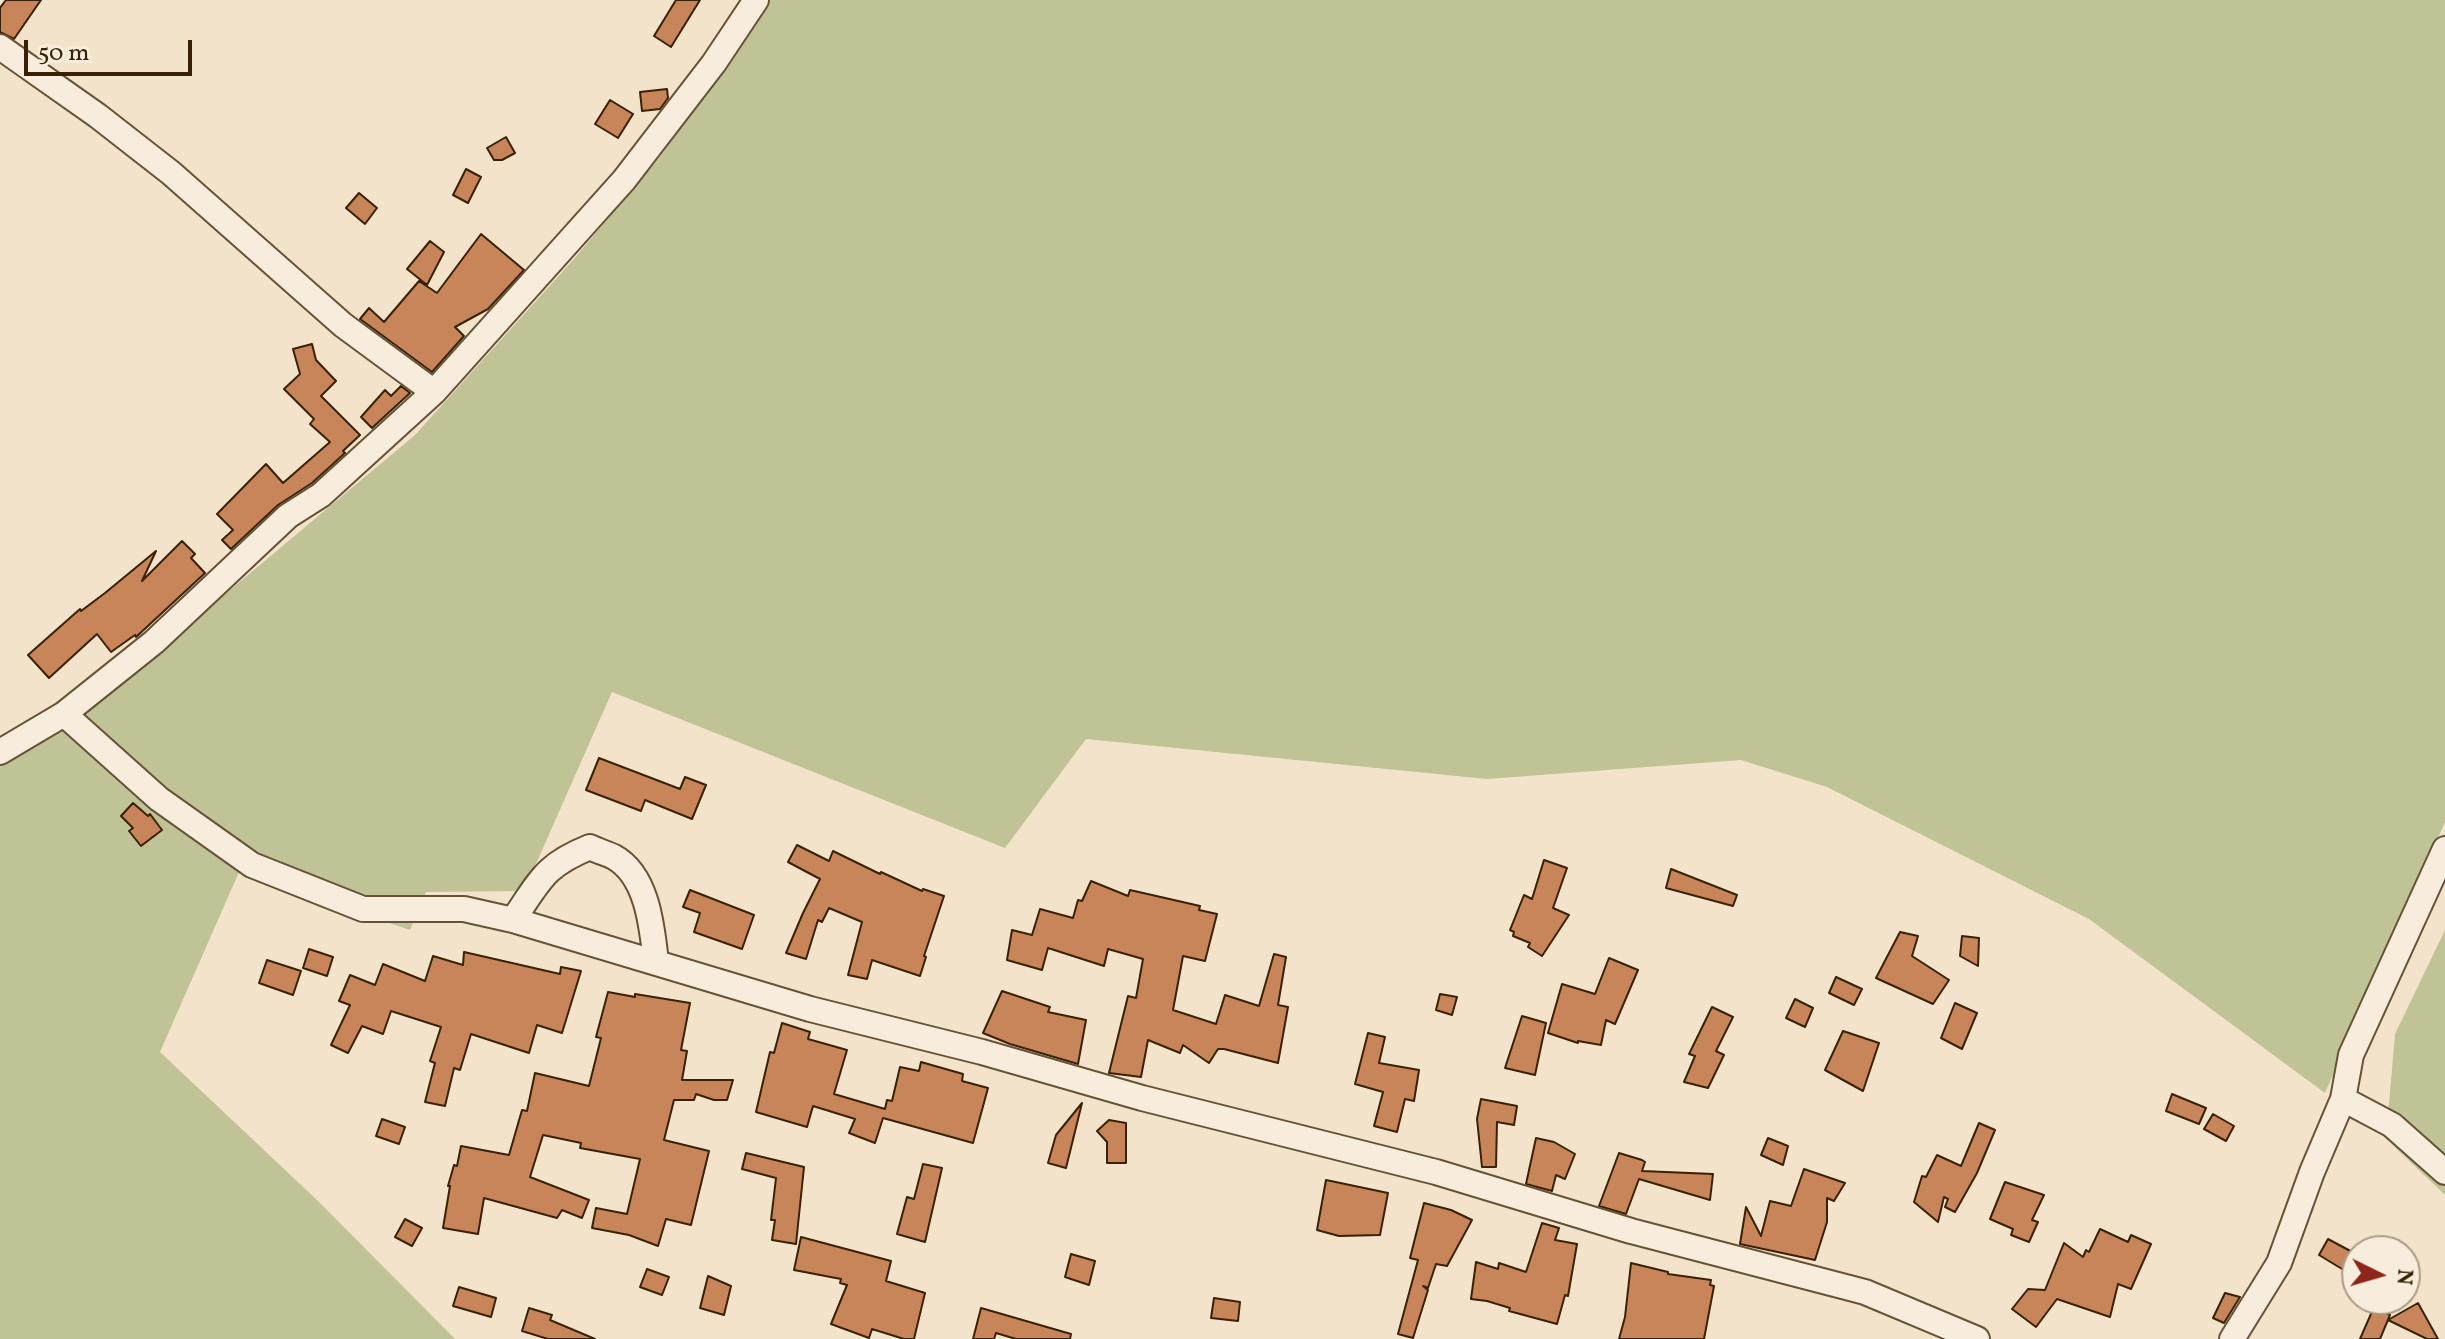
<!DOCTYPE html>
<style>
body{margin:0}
#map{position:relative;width:2445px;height:1339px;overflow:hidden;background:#f4e3cb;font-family:Vollkorn,serif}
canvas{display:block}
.north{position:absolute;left:2341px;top:1235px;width:80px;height:80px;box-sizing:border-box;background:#f8eddd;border:2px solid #ab9b87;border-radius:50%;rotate:95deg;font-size:22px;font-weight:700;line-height:32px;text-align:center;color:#382105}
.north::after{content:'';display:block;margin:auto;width:28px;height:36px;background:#8f2418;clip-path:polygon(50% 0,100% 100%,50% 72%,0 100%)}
.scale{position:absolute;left:24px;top:40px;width:168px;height:36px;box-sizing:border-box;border:4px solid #382105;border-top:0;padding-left:10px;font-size:24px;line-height:28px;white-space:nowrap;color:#382105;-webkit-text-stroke:6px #f8eddd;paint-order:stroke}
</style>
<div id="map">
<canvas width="2445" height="1339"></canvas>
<div class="north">N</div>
<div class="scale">50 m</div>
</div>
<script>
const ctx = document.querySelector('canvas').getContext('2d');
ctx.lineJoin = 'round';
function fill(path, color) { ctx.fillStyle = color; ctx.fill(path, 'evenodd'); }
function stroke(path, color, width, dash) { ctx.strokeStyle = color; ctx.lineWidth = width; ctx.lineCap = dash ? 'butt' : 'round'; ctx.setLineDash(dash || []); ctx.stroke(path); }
fill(new Path2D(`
 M771,0H2445V822L2325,1093L2089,919L1827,787L1741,760L1487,779L1086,739L1005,848L612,692L524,891L426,892L410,930L239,872L160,1052L318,1201L455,1339H0V759L125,672L212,605L415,435L573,260L660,157Z
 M2445,930V1195L2381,1134L2389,1104L2395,1034Z`), '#bfc395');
const building = new Path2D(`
 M6,0H41L14,39L0,32V8Z
 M676,0H700L671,47L654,36Z
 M667,89L668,98L660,109L642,111L640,92Z
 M610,100L633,114L618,138L595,124Z
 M506,137L515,153L502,160H494L487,148Z
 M466,169L481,177L468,203L453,195Z
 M359,193L377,208L365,224L346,208Z
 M481,234L524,270L488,309L455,327L464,336L432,372L360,319L369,308L384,322L419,281L437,293Z
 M430,241L444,252L427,285L407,269Z
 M312,344L316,360L336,381L321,396L360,435L343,451L345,453L312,483L278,505L231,549L222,540L233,530L217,514L266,464L283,483L330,442L310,424L314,419L284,389L300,374L293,349Z
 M401,386L410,393L372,428L361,417L385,390L391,396Z
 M182,541L195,554L191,558L205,573L136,637L135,635L111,652L97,634L49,678L28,655L80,609L81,611L105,593L156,551L142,581Z
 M599,758L680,789L685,777L706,785L692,819L645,800L641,811L586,790Z
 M133,803L148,816L150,814L162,830L141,846L129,831L133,828L121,816Z
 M797,845L829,861L833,851L880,874L881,872L922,891L923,889L944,896L924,956L926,957L920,976L872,960L867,979L848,975L862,922L829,908L822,922L818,920L806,959L786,953L803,913L820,879L788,862Z
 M1544,860L1567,868L1553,908L1569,915L1542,956L1528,947L1530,943L1513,936L1514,932L1510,930L1524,895L1532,899Z
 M1671,869L1737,895L1733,906L1666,888Z
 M1091,881L1128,896L1130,890L1200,906L1199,910L1217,914L1205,961L1183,956L1173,1010L1216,1024L1225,995L1259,1006L1274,954L1286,957L1278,1005L1288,1007L1278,1063L1224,1049H1218L1209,1063L1183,1045L1180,1053L1148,1040L1141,1077L1109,1073L1128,996L1136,998L1143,959L1108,949L1104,966L1048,948L1042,970L1007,960L1012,930L1032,935L1040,909L1073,918L1078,900L1082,901Z
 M690,890L754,915L742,949L694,932L700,913L683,907Z
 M1900,932L1918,936L1912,956L1949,980L1933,1004L1876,978Z
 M1962,936L1979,938L1978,966L1960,956Z
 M309,949L333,957L327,976L303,968Z
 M464,952L560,974L561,967L581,971L562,1033L537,1025L529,1053L471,1034L460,1070L454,1068L445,1106L425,1102L435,1063L430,1061L441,1027L391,1011L383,1034L362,1026L348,1053L331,1045L350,1005L339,1001L350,975L375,985L383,964L425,981L433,956L463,965Z
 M1609,958L1638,970L1615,1024L1606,1020L1601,1045L1578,1041V1043L1548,1033L1562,984L1595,994Z
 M267,960L301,971L293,995L259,983Z
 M1836,977L1862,989L1854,1005L1829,993Z
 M1002,991L1050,1007L1048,1012L1086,1020L1078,1064L1010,1044L983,1033Z
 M608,992L635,997V994L690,1003L681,1050L687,1051L682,1080H733L727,1100H714L696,1094L694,1100H674L664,1140L709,1151L691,1225L666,1219L658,1246L629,1235L592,1228L596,1208L627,1214L640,1159L580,1148L581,1143L543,1135L530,1177L589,1200L582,1218L562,1210L557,1218L484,1198L478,1234L443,1228L450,1186H448L454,1165L457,1166L461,1146L509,1155L522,1110L527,1111L535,1073L589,1086L601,1038L596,1037Z
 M1440,994L1457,997L1452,1015L1436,1010Z
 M1795,999L1813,1008L1805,1027L1786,1018Z
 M1955,1003L1977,1013L1962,1049L1941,1038Z
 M1712,1007L1733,1017L1716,1051L1724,1055L1708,1088L1684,1082L1695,1056L1689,1054Z
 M1522,1016L1546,1023L1535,1075L1505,1068Z
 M782,1023L810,1032L808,1039L847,1050L834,1094L885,1109L887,1100L892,1101L900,1067L919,1071L921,1062L963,1074L962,1081L988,1088L973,1143L883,1118L875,1143L849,1133L855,1119L813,1106L807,1127L756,1112L770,1052L774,1053Z
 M1843,1031L1879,1043L1863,1091L1825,1070Z
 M1368,1033L1385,1037L1379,1063L1419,1070L1414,1101L1405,1099L1397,1132L1374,1126L1383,1092L1355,1084Z
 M2172,1094L2206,1108L2199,1124L2166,1111Z
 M1481,1099L1517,1106L1514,1125L1497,1122L1496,1167H1482L1477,1119Z
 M1082,1103L1066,1168L1048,1163L1056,1135Z
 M2213,1114L2234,1126L2226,1141L2204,1129Z
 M382,1119L405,1127L399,1144L376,1136Z
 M1109,1120L1126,1123V1163H1107V1142L1097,1131Z
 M1979,1123L1995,1130L1977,1173L1955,1212L1945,1207L1948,1199L1944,1197L1938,1222L1914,1202L1922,1176L1926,1177L1937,1155L1961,1166Z
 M1536,1138L1554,1142L1575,1154L1565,1179L1556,1175L1552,1191L1526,1184Z
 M1768,1138L1788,1146L1783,1165L1761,1155Z
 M746,1153L804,1167L796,1244L772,1240L775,1220H771L776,1178L742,1169Z
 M1619,1153L1642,1160L1645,1162L1642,1171L1713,1174L1710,1200L1639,1179L1626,1214L1599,1206Z
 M923,1164L942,1168L925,1242L897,1234L907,1197L914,1199Z
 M1804,1169L1845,1183L1834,1201L1827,1198V1222L1815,1260L1740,1244L1746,1207L1761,1236L1770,1201L1791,1206Z
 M1326,1180L1388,1193L1380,1235L1339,1236L1317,1230Z
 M2005,1182L2044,1195L2032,1220L2038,1222L2029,1242L2011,1235L2013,1229L1990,1219Z
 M1424,1203L1451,1210L1472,1220L1447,1266L1436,1264L1428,1288L1423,1286L1428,1290L1413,1338L1398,1334L1418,1260L1410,1258Z
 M405,1219L422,1228L412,1246L395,1237Z
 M1542,1223L1559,1228L1555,1240L1577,1244L1568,1296L1565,1295L1557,1324L1509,1311L1510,1308L1487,1301L1471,1299L1476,1262L1498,1269L1499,1263L1526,1272Z
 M2100,1229L2128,1242L2131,1235L2151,1244L2131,1289L2118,1284L2110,1317L2057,1299L2036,1327L2012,1309L2028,1289L2045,1290L2064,1243L2083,1257L2086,1250L2089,1252Z
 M801,1237L891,1261L886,1281L925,1293L914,1339H904L872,1329L869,1338L831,1324L847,1285L840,1283L841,1279L794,1270Z
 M2328,1239L2356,1254L2347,1272L2319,1255Z
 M1071,1254L1095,1261L1089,1285L1065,1277Z
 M1631,1263L1668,1272V1274L1711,1280L1710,1285L1714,1286L1704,1339H1619L1625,1317Z
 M647,1269L669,1277L662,1295L640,1287Z
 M708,1276L731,1286L724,1315L700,1308Z
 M459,1287L496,1298L491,1317L453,1306Z
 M2225,1293L2240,1297L2224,1323L2213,1318Z
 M1214,1298L1240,1302L1238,1321L1211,1318Z
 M2418,1303L2438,1339H2427L2388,1320Z
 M2374,1307L2390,1315L2380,1339H2360Z
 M529,1308L552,1315L550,1320L595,1339H548L522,1331Z
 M981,1308L1071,1334L1070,1339H1016L996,1333L994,1339H973Z`);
fill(building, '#c8855a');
stroke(building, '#382105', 2);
const minor = new Path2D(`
 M0,47L98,116L171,173L343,325L434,392
 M64,714L159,799L252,865L363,909H464L513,920L810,1009L982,1052L1142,1098L1436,1172L1631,1231L1865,1292L1977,1339
 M0,752L64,714L154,642L288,516L321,495L434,392L624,180L714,63L756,0
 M513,920C540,881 543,866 590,847C597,851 606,853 614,857C648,876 652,928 656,962
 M2343,1099L2392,1125L2445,1172
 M2232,1339L2279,1263L2312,1172L2343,1099L2351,1055L2445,849`);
stroke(minor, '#675236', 28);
stroke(minor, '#f8eddd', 24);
</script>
